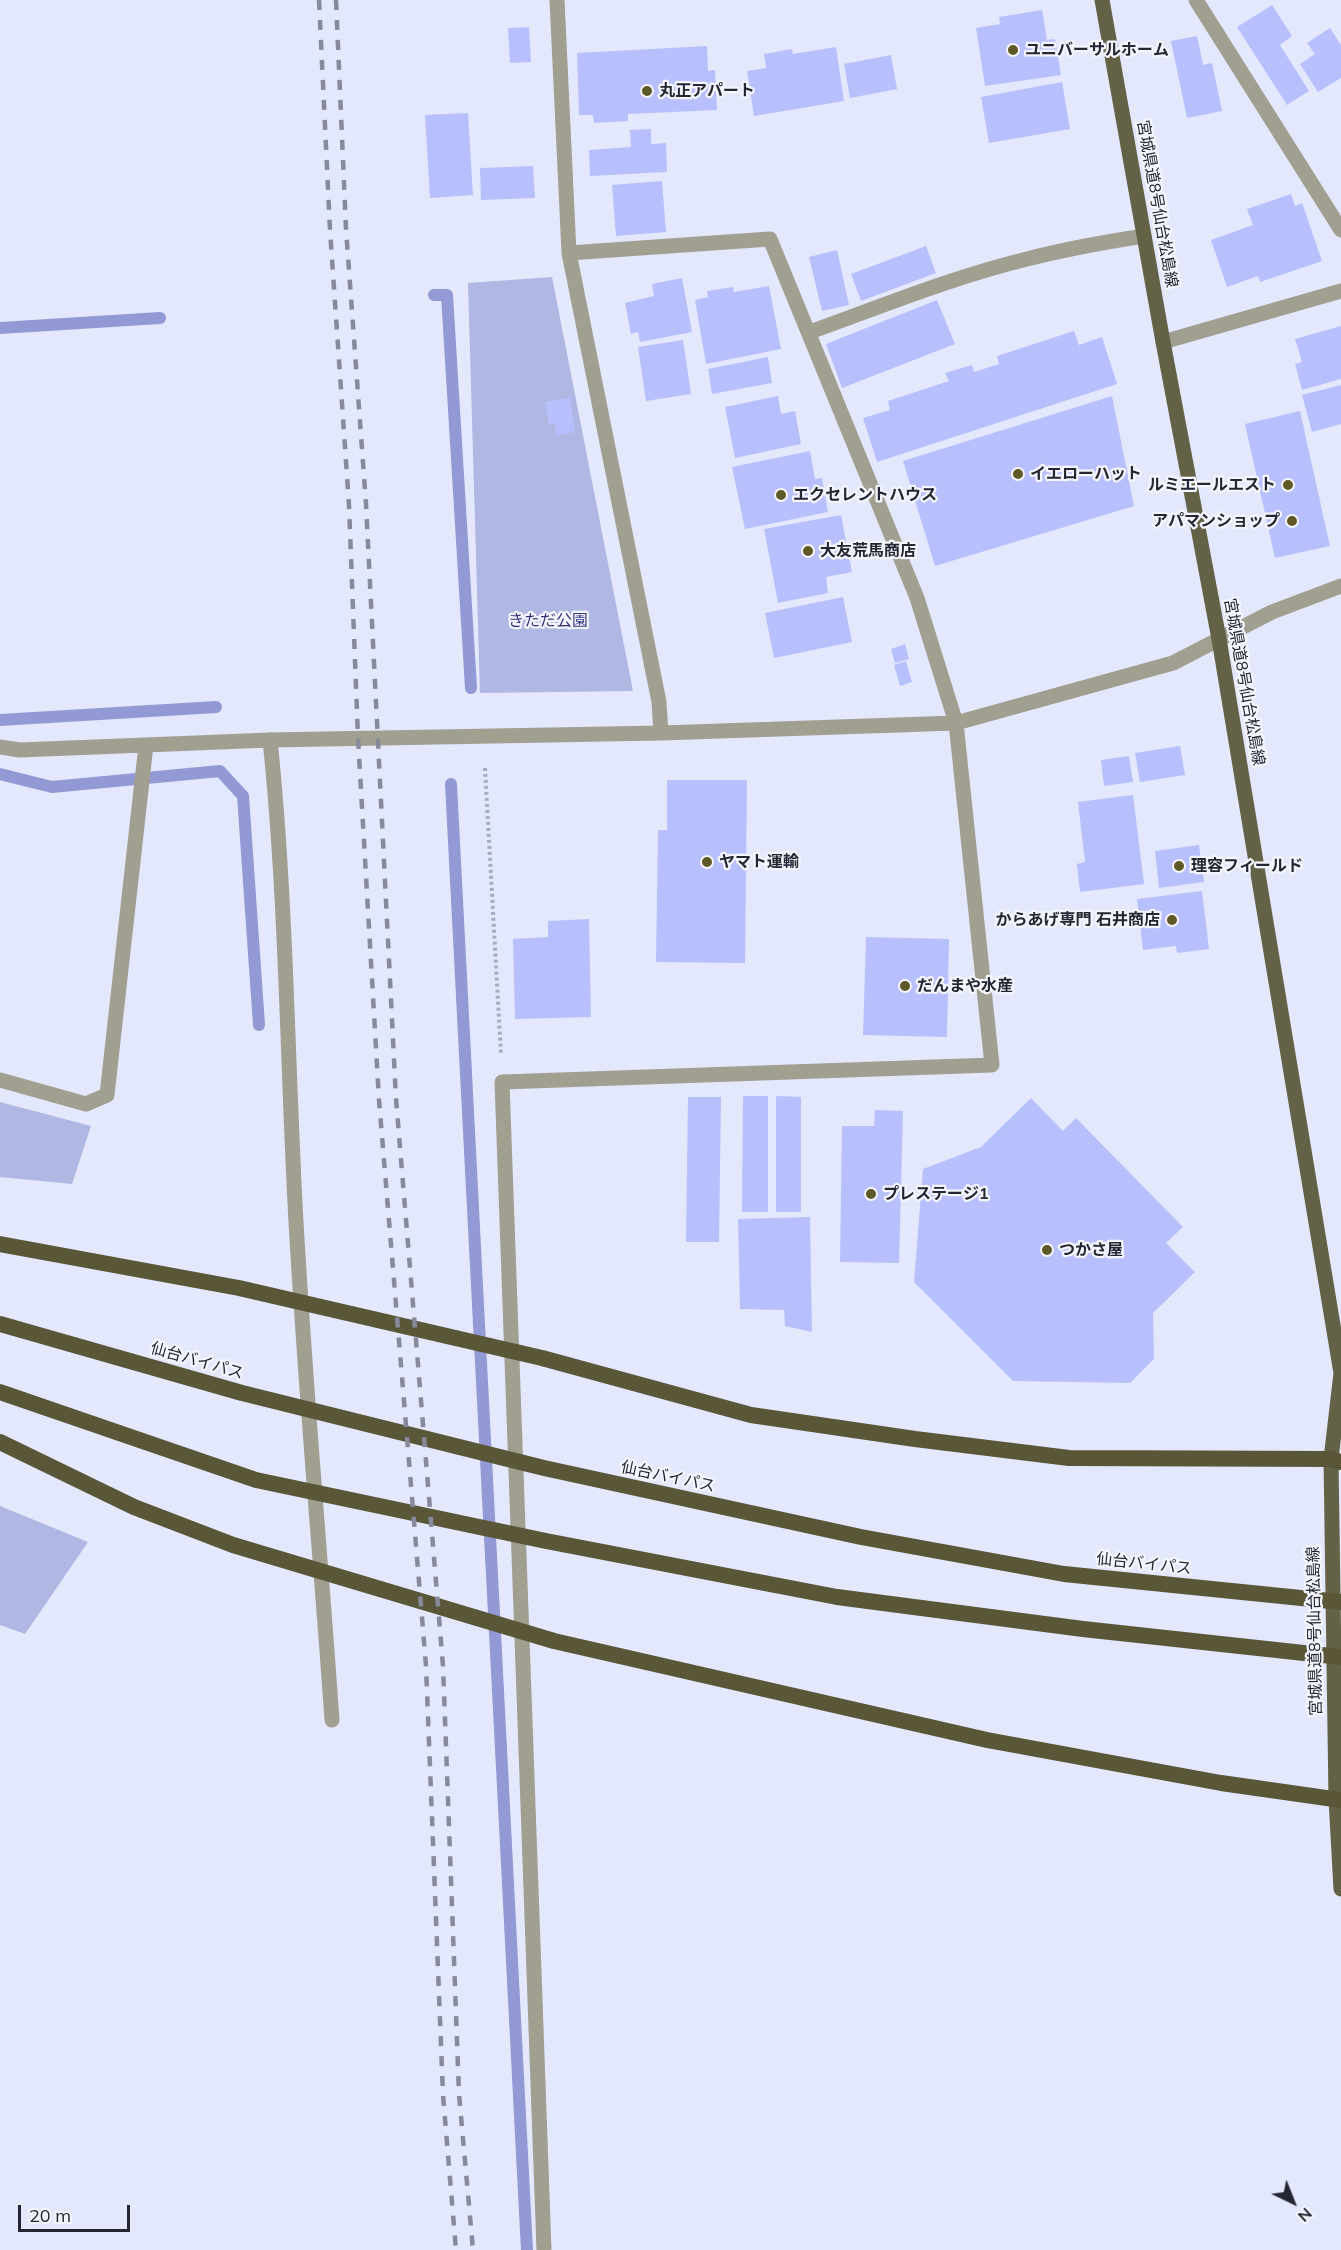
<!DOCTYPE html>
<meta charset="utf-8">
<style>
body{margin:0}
#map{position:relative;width:1341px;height:2250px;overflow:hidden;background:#e4e8fd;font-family:Mulish,sans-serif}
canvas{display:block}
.north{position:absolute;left:1263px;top:2172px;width:60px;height:60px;-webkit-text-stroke:4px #f5f6fd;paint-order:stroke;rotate:137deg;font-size:16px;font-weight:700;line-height:24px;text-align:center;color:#242633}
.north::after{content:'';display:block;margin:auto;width:21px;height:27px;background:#242633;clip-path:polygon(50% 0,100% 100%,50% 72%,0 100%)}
.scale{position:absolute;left:18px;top:2205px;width:112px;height:27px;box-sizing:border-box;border:3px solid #242633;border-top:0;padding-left:8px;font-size:18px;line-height:21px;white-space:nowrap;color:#242633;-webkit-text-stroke:4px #f5f6fd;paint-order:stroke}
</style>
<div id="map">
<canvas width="1341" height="2250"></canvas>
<div class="north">N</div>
<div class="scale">20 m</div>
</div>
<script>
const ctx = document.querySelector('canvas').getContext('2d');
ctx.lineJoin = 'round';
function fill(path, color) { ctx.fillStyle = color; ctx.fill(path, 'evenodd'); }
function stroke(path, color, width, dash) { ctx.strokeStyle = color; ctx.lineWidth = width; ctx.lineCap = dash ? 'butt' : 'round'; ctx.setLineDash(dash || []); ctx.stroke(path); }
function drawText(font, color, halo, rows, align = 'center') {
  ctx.font = font + ' Mulish,"Noto Sans JP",sans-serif'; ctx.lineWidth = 4.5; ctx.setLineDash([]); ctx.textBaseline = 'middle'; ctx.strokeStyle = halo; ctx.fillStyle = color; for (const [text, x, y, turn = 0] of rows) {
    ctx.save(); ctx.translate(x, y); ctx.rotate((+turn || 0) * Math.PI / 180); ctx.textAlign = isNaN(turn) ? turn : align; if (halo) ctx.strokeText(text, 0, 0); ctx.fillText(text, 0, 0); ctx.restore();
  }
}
fill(new Path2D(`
 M552,277L633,691L480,693L468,283Z
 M0,1102L91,1126L72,1184L0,1177Z
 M0,1506L88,1542L25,1634L0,1625Z`), '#b0b7e3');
stroke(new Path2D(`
 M434,295H447L471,688
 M0,328L160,318
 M0,720L216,707
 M0,774L52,787L220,771L243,796L259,1025
 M451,784L527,2250`), '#9299d5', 12);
fill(new Path2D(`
 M1272,5L1292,36L1280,45L1309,91L1287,105L1237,27Z
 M1042,10L1047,40L1055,39L1061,75L985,86L976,28L1000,24L999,17Z
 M529,27L531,62L510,63L508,28Z
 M1330,28L1341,45V78L1318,92L1300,64L1315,54L1307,43Z
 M1197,36L1203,65L1212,63L1222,111L1187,118L1171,41Z
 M707,46L708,71L715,70L717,110L628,114V121L594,123L593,115H579L577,53Z
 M836,47L844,101L754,116L747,71L766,68L764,54L792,49L793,54Z
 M891,55L897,89L850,98L844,64Z
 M1062,82L1070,129L989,143L981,97Z
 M468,113L473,195L430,198L425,115Z
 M651,129V144L666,143L667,172L590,176L589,150L631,147L630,130Z
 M533,166L535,198L481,200L480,168Z
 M662,181L666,232L616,236L612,185Z
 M1291,194L1295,206L1302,203L1322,261L1260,282L1258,276L1227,287L1211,240L1253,225L1247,209Z
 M926,246L936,273L861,301L851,274Z
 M837,250L849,305L822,311L809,257Z
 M682,278L692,332L640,342L638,332L631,334L625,303L654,296L652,284Z
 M769,286L781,349L706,364L695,300L708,297L707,291L733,287L734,292Z
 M937,300L955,344L842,388L826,344Z
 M1341,326V379L1302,390L1295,364L1302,362L1295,339Z
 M1074,331L1079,345L1102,337L1117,384L877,462L863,418L890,410L888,401L949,381L945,373L972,365L974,372L999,364L997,356Z
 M683,340L691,394L646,401L638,347Z
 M768,357L772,383L712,394L708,369Z
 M1341,385V424L1312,432L1302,395Z
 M778,396L781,414L795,411L801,444L735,458L725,407Z
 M1112,396L1134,506L935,566L903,461Z
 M570,398L575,432L556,436L555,424H549L545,402Z
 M1300,411L1330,546L1275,558L1245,424Z
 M810,451L815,479L822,478L828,512L745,529L732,467Z
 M841,515L852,572L826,577L828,593L778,603L764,529Z
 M843,597L852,642L774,658L765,613Z
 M905,644L909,659L895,663L891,649Z
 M906,661L912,682L900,686L894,665Z
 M1180,746L1185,775L1140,782L1135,753Z
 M1129,756L1133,782L1104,786L1101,760Z
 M667,780H747L745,963L656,962L658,830H667Z
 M1133,795L1144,884L1080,892L1077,864L1085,862L1078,802Z
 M1199,845L1204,882L1159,888L1155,851Z
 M1202,891L1209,949L1177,953L1176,946L1143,950L1137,899Z
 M589,919L591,1017L515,1019L513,939L548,937V921Z
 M866,937L949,939L947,1037L863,1035Z
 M743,1096H768V1212H742Z
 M776,1096L801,1097V1212H776Z
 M688,1097H721L719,1242H686Z
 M1031,1098L1063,1131L1076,1118L1183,1227L1166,1243L1195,1272L1153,1313L1154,1359L1130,1383L1013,1381L914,1282L923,1169L981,1147Z
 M875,1110L903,1111L899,1263L840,1262L842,1126H874Z
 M810,1217L812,1332L785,1326L784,1310L740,1309L738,1219Z`), '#b7bffd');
stroke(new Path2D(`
 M485,768L501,1055`), '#a9acbe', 4, [3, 3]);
stroke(new Path2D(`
 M810,332C882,306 953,277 1027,259C1066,249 1105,242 1144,236
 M1163,342L1341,291
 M270,740C286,894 287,1048 295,1203C304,1376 320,1548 332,1720`), '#a09f90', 15);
stroke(new Path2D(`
 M557,0L569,253L659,702L661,733
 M1196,0L1341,230
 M0,747L20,750L270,740L661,733L956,723L1173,663L1272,612L1341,586
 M0,1080L86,1104L107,1095L146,745
 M544,2250L502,1082L992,1065L956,723L917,598L770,239L569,253`), '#a09f90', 15);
stroke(new Path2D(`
 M1102,0L1163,342L1219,639L1341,1373
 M1341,1373L1331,1459L1336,1799L1341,1889`), '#646246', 15);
stroke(new Path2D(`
 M0,1244L239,1288L542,1358L751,1415L915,1439L1069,1458L1331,1459L1341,1462
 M0,1324L242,1393L544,1468L861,1537L1064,1574L1341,1602
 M0,1392L256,1480L546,1541L837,1597L1083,1629L1341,1657
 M0,1442L134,1507L233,1545L554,1641L987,1740L1221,1783L1341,1800`), '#5a5739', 16);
stroke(new Path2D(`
 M319,0L330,230L349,505L358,738L379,1100L426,1666L443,2095L456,2250
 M336,0L346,229L366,504L396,1099L443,1666L459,2094L473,2250`), '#878a9b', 4.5, [10, 10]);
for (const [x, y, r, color] of [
 [1013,50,6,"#5e5926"],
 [647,91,6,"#5e5926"],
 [1018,474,6,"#5e5926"],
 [1288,485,6,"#5e5926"],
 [781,495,6,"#5e5926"],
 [1292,521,6,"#5e5926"],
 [808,551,6,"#5e5926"],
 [707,862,6,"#5e5926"],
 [1179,866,6,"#5e5926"],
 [1172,920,6,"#5e5926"],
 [905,986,6,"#5e5926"],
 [871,1194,6,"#5e5926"],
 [1047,1250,6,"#5e5926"]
]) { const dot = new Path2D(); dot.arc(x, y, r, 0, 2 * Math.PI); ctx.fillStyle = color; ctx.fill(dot); stroke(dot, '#f5f6fd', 2); }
drawText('bold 16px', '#242633', '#f5f6fd', [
 ["ユニバーサルホーム",1025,50],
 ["丸正アパート",659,91],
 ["イエローハット",1030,474],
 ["ルミエールエスト",1276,485,"right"],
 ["エクセレントハウス",793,495],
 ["アパマンショップ",1280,521,"right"],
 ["大友荒馬商店",820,551],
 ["ヤマト運輸",719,862],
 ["理容フィールド",1191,866],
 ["からあげ専門 石井商店",1160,920,"right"],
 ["だんまや水産",917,986],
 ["プレステージ1",883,1194],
 ["つかさ屋",1059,1250]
], 'left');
drawText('16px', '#242633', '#f5f6fd', [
 ["宮城県道8号仙台松島線",1157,204,80],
 ["宮城県道8号仙台松島線",1244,682,80],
 ["仙台バイパス",197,1361,16],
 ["仙台バイパス",668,1477,12],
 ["仙台バイパス",1144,1564,6],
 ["宮城県道8号仙台松島線",1315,1631,-91]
]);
drawText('16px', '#33347b', '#f5f6fd', [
 ["きただ公園",548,621]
]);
</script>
